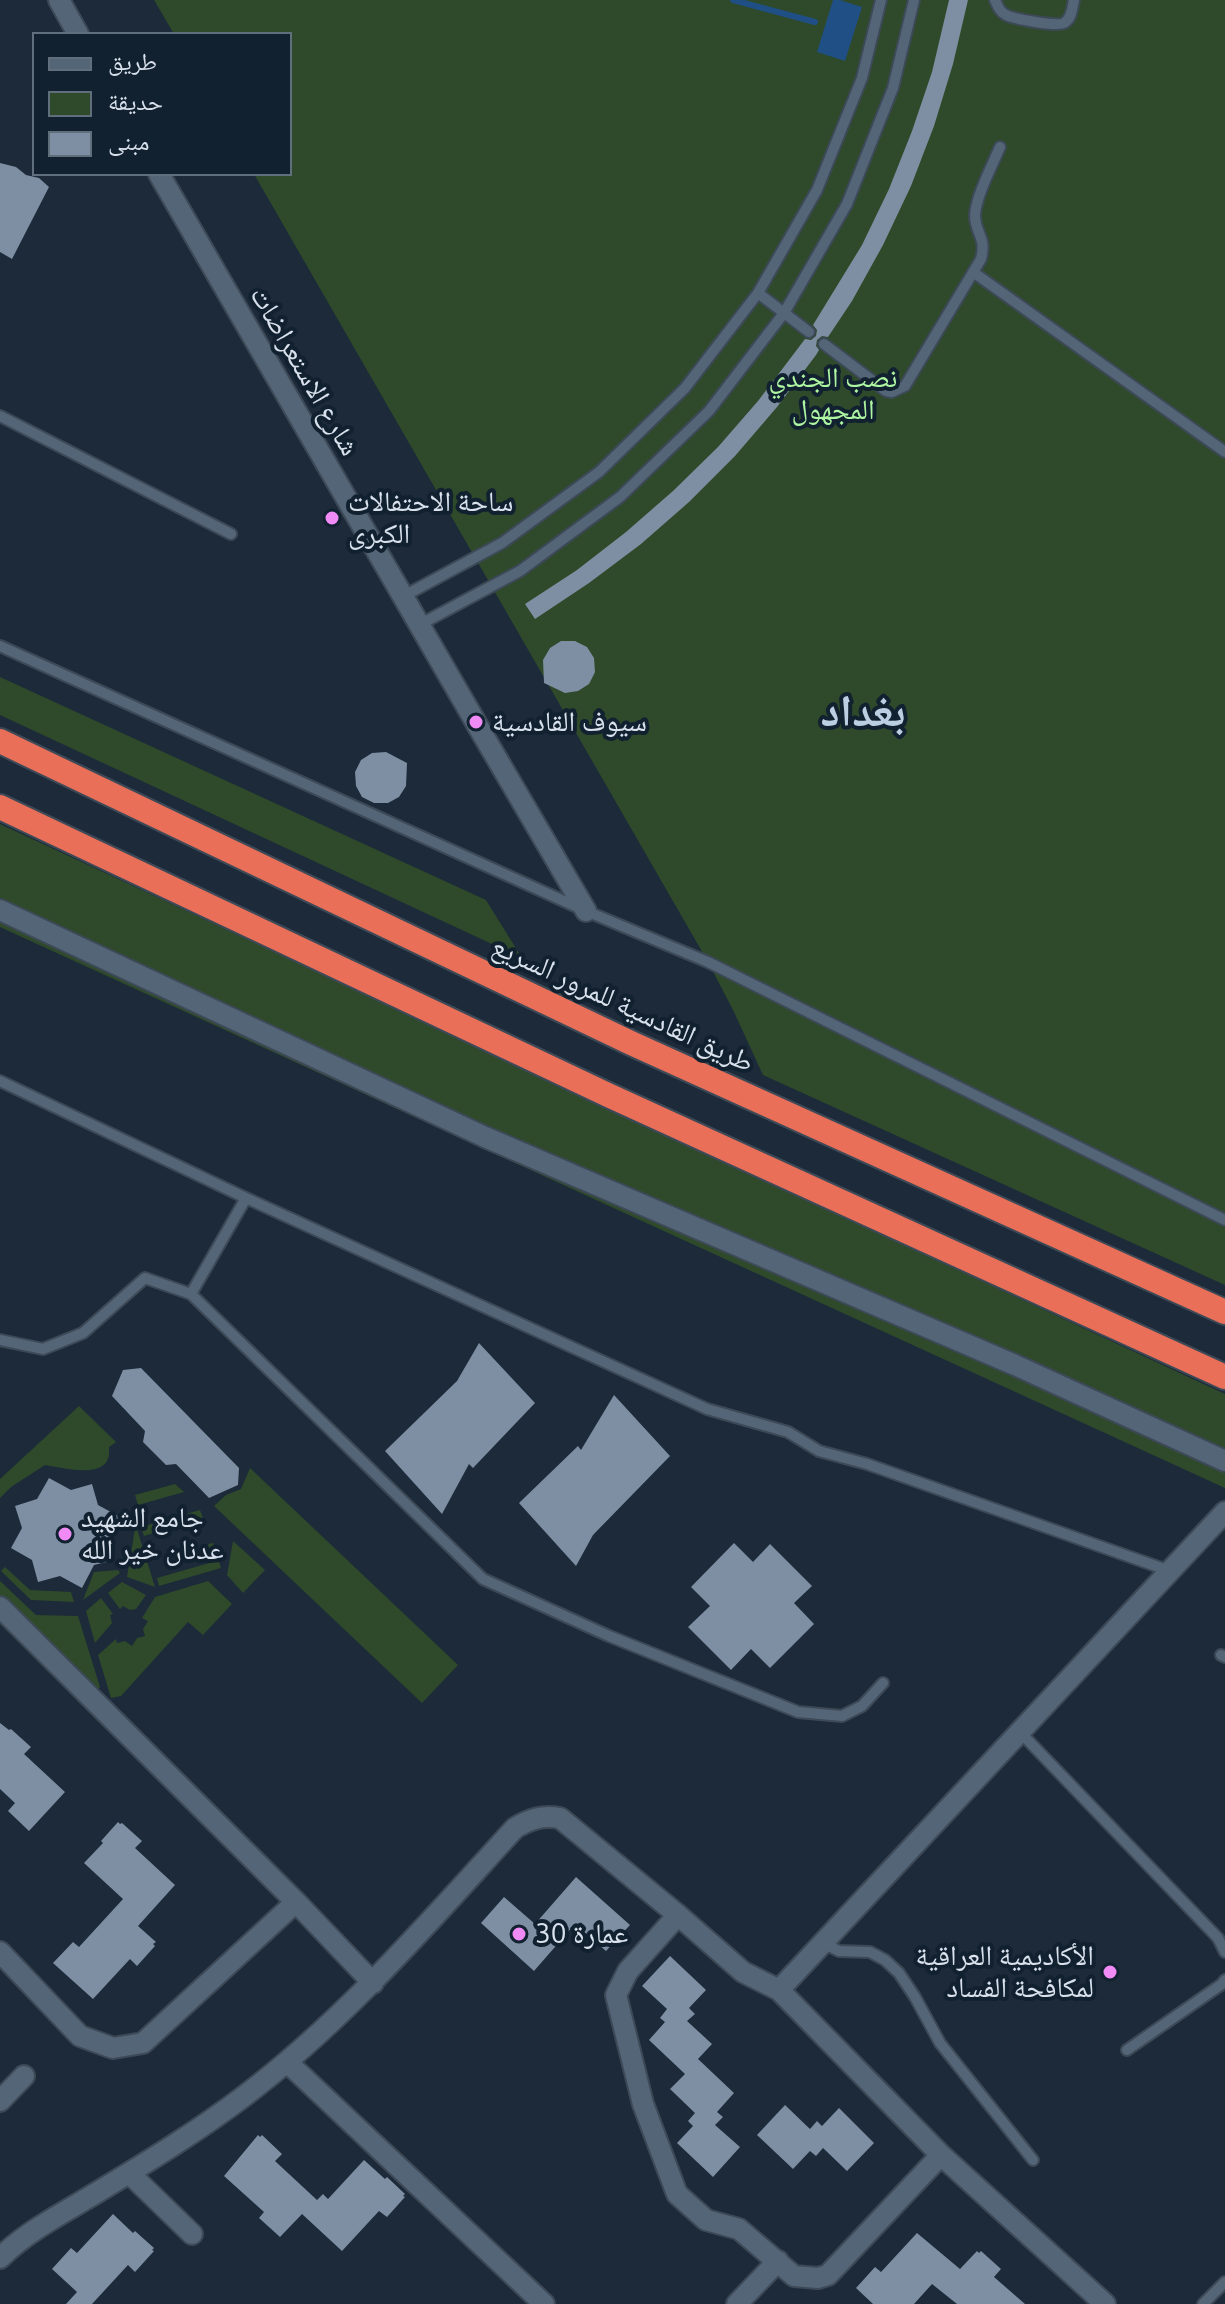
<!DOCTYPE html>
<meta charset="utf-8">
<style>
body{margin:0}
#map{position:relative;width:1225px;height:2304px;overflow:hidden;background:#1c2a3a;font-family:Ubuntu,"Noto Naskh Arabic",sans-serif}
canvas{display:block}
.legend{position:absolute;left:32px;top:32px;width:260px;height:144px;box-sizing:border-box;background:#122130;border:2px solid #616e7b;margin:0;padding:10px 14px;list-style:none;font-size:24px;color:#d8e1ec}
.legend li{display:flex;align-items:center;gap:16px;height:40px}
.legend b{width:40px;border:2px solid #616e7b}
</style>
<div id="map">
<canvas width="1225" height="2304"></canvas>
<ul class="legend">
<li><b style="height:10px;background:#546577"></b>طريق</li>
<li><b style="height:22px;background:#2e4a2a"></b>حديقة</li>
<li><b style="height:22px;background:#7e8fa3"></b>مبنى</li>
</ul>
</div>
<script>
const ctx = document.querySelector('canvas').getContext('2d');
ctx.lineJoin = 'round';
function fill(path, color) { ctx.fillStyle = color; ctx.fill(path, 'evenodd'); }
function stroke(path, color, width, dash) { ctx.strokeStyle = color; ctx.lineWidth = width; ctx.lineCap = dash ? 'butt' : 'round'; ctx.setLineDash(dash || []); ctx.stroke(path); }
function drawText(font, color, halo, rows, align = 'center') {
  ctx.font = font + ' Ubuntu,"Noto Naskh Arabic",sans-serif'; ctx.lineWidth = 8; ctx.setLineDash([]); ctx.textBaseline = 'middle'; ctx.strokeStyle = halo; ctx.fillStyle = color; for (const [text, x, y, turn = 0] of rows) {
    ctx.save(); ctx.translate(x, y); ctx.rotate((+turn || 0) * Math.PI / 180); ctx.textAlign = isNaN(turn) ? turn : align; if (halo) ctx.strokeText(text, 0, 0); ctx.fillText(text, 0, 0); ctx.restore();
  }
}
fill(new Path2D(`
 M154,0H1225V1285L763,1075L733,1010L708,962L254,174H290V34H174Z
 M0,677L486,900L522,958L0,715Z
 M0,824L1225,1394V1488L0,927Z
 M79,1406L116,1442L109,1447C113,1482 66,1468 45,1465L11,1487L0,1498V1479Z
 M250,1468L458,1665L422,1703L214,1506L226,1495L241,1489Z
 M175,1484L184,1492L138,1505L135,1495Z
 M200,1510L203,1518L144,1536L141,1527Z
 M135,1529H137L155,1587L127,1577Z
 M233,1541L265,1570L243,1593L227,1575Z
 M213,1543L221,1568L159,1586L157,1578L213,1562L208,1544Z
 M5,1567L30,1590L71,1592L74,1602L31,1600L1,1571Z
 M118,1570L120,1573L83,1600L94,1572Z
 M0,1581L36,1615L78,1616L100,1687L94,1694L0,1601Z
 M208,1581L232,1604L203,1635L188,1622L121,1696L111,1698L98,1655L116,1639L117,1643L125,1641L132,1646L137,1638L145,1636L143,1629L148,1621L142,1618L155,1597Z
 M122,1582L146,1595L136,1609L130,1610L123,1606L120,1609L108,1593Z
 M101,1598L113,1614L110,1615L112,1623L95,1643L86,1611Z`), '#2e4a2a');
fill(new Path2D(`
 M833,0H840L862,7L845,61L817,52Z`), '#204f85');
stroke(new Path2D(`
 M733,0L815,22`), '#204f85', 6);
fill(new Path2D(`
 M949,0H968L953,64L934,126L911,186L883,245L852,301L828,337L822,336L817,340L816,346L819,350L816,355L777,407L735,456L689,502L641,544L589,583L535,619L525,604L577,570L626,532L673,491L718,447L758,401L805,339L811,340L816,336L817,330L813,325L862,245L889,189L912,131L932,72Z
 M0,163L16,167L26,175L39,178L49,187L12,259L0,252Z
 M561,641H575L587,647L594,658L595,672L589,684L578,691L565,693L544,683L543,660L550,648Z
 M386,752L407,763L406,786L399,797L388,803H374L362,797L356,786L355,772L361,760L372,753Z
 M479,1343L535,1403L473,1468L469,1464L442,1514L385,1451L457,1381Z
 M141,1368L239,1468L238,1485L209,1498L176,1464L166,1465L143,1442L145,1431L112,1396L123,1370Z
 M614,1395L670,1456L593,1535L576,1566L519,1503L578,1446L581,1450Z
 M49,1478L71,1490L92,1484L98,1505L120,1517L108,1540L114,1560L94,1565L82,1588L60,1576L38,1582L32,1560L11,1548L22,1528L15,1506L37,1499Z
 M734,1543L753,1562L770,1544L812,1586L794,1603L814,1624L770,1668L751,1649L731,1670L688,1627L710,1606L691,1587Z
 M0,1723L9,1730L11,1729L31,1747L24,1754L65,1792L29,1831L8,1811L15,1803L0,1789Z
 M118,1822L120,1824L122,1823L142,1841L135,1848L175,1885L138,1926L156,1942L153,1944L155,1946L137,1966L130,1959L93,1999L53,1963L73,1942L79,1947L123,1899L84,1863L103,1843L101,1841Z
 M576,1877L630,1925L606,1951L575,1924L534,1971L481,1923L504,1897L535,1924Z
 M670,1956L706,1990L689,2008L695,2014L687,2021L712,2044L698,2059L734,2093L717,2112L723,2117L715,2125L740,2147L713,2177L677,2143L693,2126L688,2121L695,2113L670,2089L685,2074L649,2040L665,2022L660,2018L667,2009L642,1986Z
 M785,2105L810,2129L817,2121L822,2126L839,2108L874,2143L847,2171L823,2148L816,2156L810,2151L793,2169L757,2135Z
 M258,2135L260,2137L262,2135L282,2154L275,2161L317,2200L323,2194L328,2199L364,2160L385,2179L387,2177L405,2194L403,2196L405,2197L387,2217L379,2211L342,2251L302,2214L280,2237L259,2218L264,2212L224,2176Z
 M113,2214L133,2233L135,2231L154,2248L152,2250L154,2251L135,2272L128,2265L92,2304H66L77,2292L52,2269L71,2248L77,2253Z
 M917,2233L960,2269L977,2251L979,2253L981,2251L1001,2269L994,2277L1025,2304H957L932,2284L914,2304H873L856,2288L875,2267L881,2272Z`), '#7e8fa3');
const service = new Path2D(`
 M995,0C998,7 1000,12 1006,15C1014,19 1057,27 1064,23C1072,19 1072,8 1074,0
 M973,272L1225,452
 M758,293L809,332
 M824,344L886,391L892,392L905,386L981,259C987,237 975,234 975,215C976,196 992,166 1000,147
 M0,416L231,534
 M402,597L502,543L599,472L685,388L758,293L817,190L862,78L881,0
 M419,625L520,571L620,497L709,411L784,313L847,204L893,88L914,0
 M0,646L586,911L708,962L1225,1220
 M0,1081L246,1198L707,1409L788,1432L819,1451L867,1464L1170,1571
 M191,1294L246,1198
 M0,1340L43,1349L83,1333L145,1278L191,1294L483,1579L609,1636L798,1712L842,1716L862,1706L883,1683
 M1221,1655L1225,1657
 M1020,1732L1218,1938L1225,1952
 M823,1943L839,1951L870,1952L885,1960L899,1973L915,1997L940,2043L1033,2160
 M1127,2050L1222,1984L1225,1980
 M1203,2304L1225,2282`);
const minor = new Path2D(`
 M59,0L78,34
 M159,174L475,721
 M476,723L586,911
 M0,910L485,1137L1015,1365L1225,1461
 M0,1607L296,1902L373,1983
 M678,1915L628,1971L616,1995L643,2104L677,2194L706,2220L739,2229L794,2276L818,2278L828,2275L941,2155
 M0,1952L80,2036L113,2048L143,2043L296,1902
 M779,1990L1225,1512
 M287,2062L544,2304
 M0,2101L24,2076
 M129,2173L192,2234
 M0,2258C28,2230 67,2211 101,2190C149,2161 198,2131 243,2097C345,2020 429,1922 515,1828C530,1819 542,1815 560,1818L678,1915L743,1972L779,1990L941,2155L1105,2304
 M737,2304L778,2261`);
const motorway = new Path2D(`
 M0,741L631,1043L1225,1312
 M0,807L608,1095L1225,1377`);
stroke(service, '#3d4956', 14);
stroke(minor, '#3d4956', 24);
stroke(motorway, '#3d4956', 28);
stroke(service, '#546577', 10);
stroke(minor, '#546577', 20);
stroke(motorway, '#ea6f58', 24);
for (const [x, y, r, color] of [
 [332,518,8,"#f08bf6"],
 [476,722,8,"#f08bf6"],
 [65,1534,8,"#f08bf6"],
 [519,1934,8,"#f08bf6"],
 [1110,1972,8,"#f08bf6"]
]) { const dot = new Path2D(); dot.arc(x, y, r, 0, 2 * Math.PI); ctx.fillStyle = color; ctx.fill(dot); stroke(dot, '#122130', 3); }
drawText('28px', '#d8e1ec', '#122130', [
 ["شارع الاستعراضات",305,371,60],
 ["طريق القادسية للمرور السريع",623,1004,25]
]);
drawText('28px', '#aef6a2', '#122130', [
 ["نصب الجندي",833,378],
 ["المجهول",833,410]
]);
drawText('28px', '#d8e1ec', '#122130', [
 ["ساحة الاحتفالات",348,502],
 ["الكبرى",348,534],
 ["سيوف القادسية",492,722],
 ["جامع الشهيد",81,1518],
 ["عدنان خير الله",81,1550],
 ["عمارة 30",535,1934],
 ["الأكاديمية العراقية",1094,1956,"right"],
 ["لمكافحة الفساد",1094,1988,"right"]
], 'left');
drawText('bold 44px', '#bbcee2', '#122130', [
 ["بغداد",863,711]
]);
</script>
